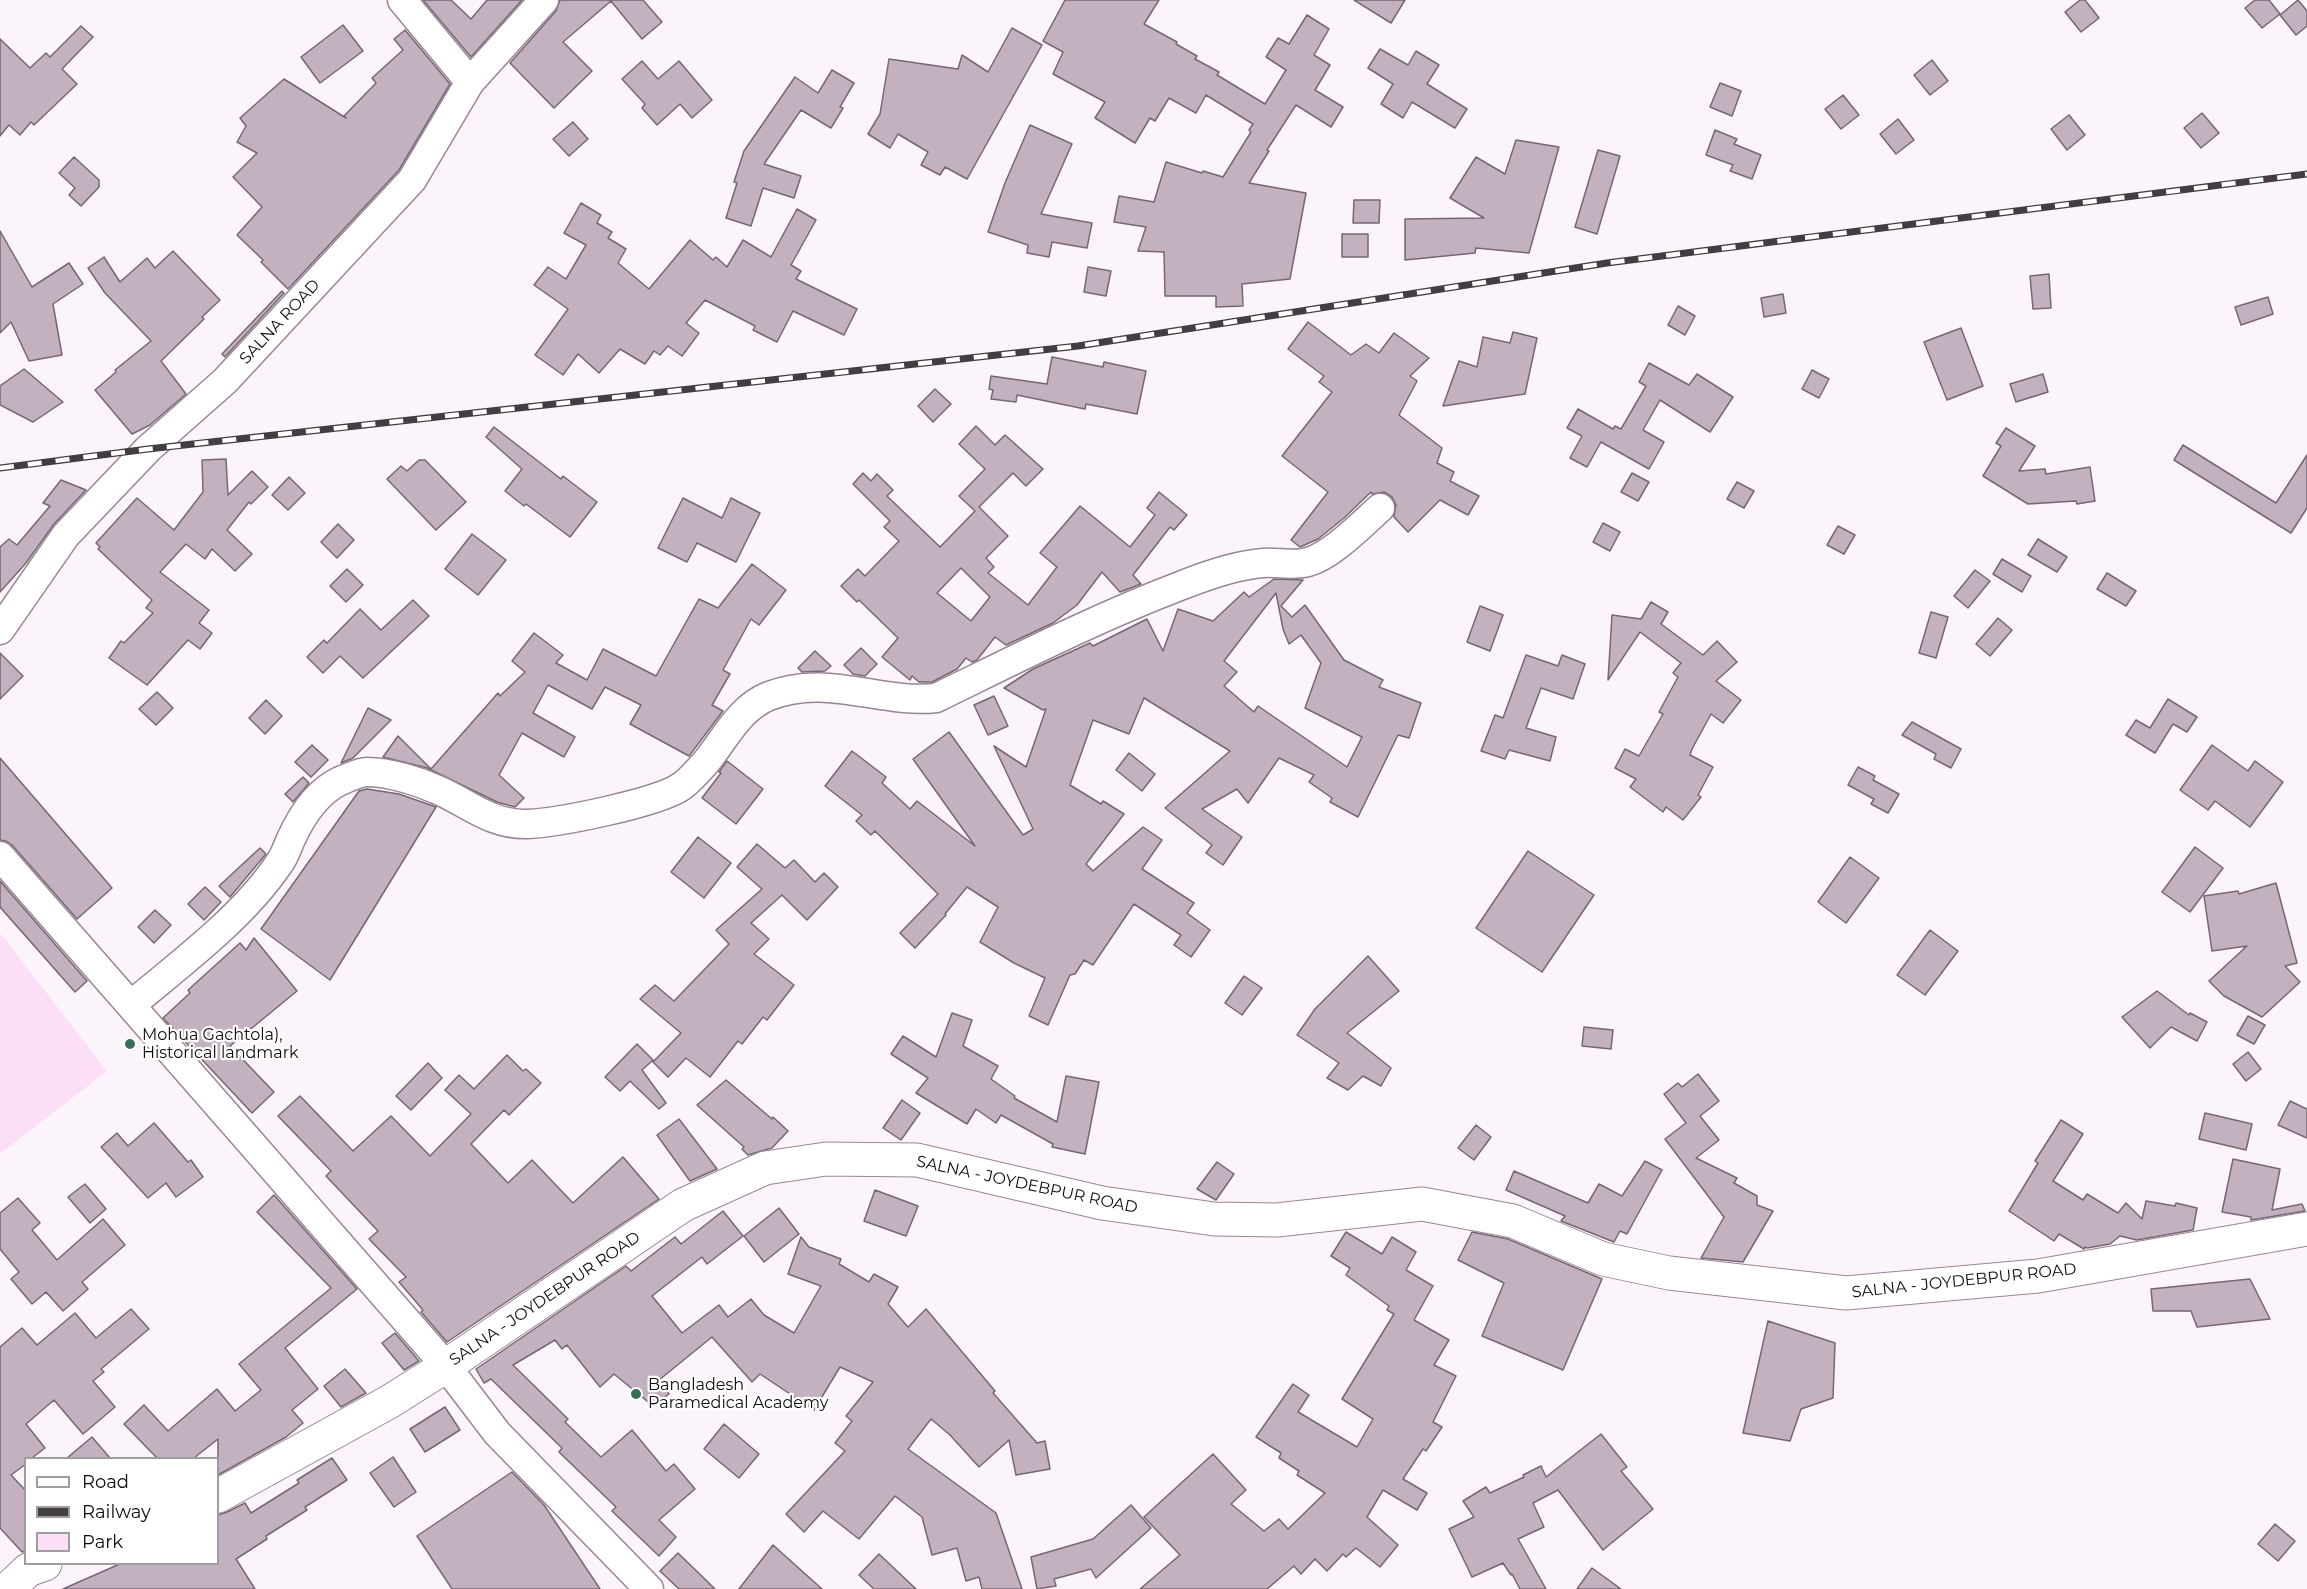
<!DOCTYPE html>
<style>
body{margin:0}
#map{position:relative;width:2307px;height:1589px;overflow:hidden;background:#fcf4fb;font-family:Montserrat,sans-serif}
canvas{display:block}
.legend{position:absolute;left:24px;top:1457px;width:195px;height:108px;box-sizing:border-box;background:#fff;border:2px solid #9f9d9f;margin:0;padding:8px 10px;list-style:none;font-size:18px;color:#10090f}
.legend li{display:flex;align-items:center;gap:12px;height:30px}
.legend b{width:30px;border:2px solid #9f9d9f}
</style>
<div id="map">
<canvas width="2307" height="1589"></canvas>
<ul class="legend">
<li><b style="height:8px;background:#fff"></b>Road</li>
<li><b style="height:8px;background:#433c42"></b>Railway</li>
<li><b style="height:16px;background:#fcdef6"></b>Park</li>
</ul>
</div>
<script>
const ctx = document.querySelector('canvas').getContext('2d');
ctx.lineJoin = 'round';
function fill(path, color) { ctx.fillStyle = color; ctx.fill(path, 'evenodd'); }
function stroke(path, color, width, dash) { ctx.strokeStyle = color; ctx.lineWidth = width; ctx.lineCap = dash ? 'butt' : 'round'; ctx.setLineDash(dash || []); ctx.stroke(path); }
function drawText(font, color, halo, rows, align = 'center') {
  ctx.font = font + ' Montserrat,sans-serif'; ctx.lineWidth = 4.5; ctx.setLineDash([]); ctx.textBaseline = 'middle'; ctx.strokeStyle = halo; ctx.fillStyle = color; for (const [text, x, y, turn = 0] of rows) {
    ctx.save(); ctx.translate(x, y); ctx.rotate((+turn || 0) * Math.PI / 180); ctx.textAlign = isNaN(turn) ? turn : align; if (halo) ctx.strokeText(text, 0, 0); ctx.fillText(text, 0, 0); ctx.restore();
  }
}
fill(new Path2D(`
 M0,933L107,1071L0,1154Z`), '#fcdef6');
const building = new Path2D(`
 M423,0H451L471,19L487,0H522L471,57Z
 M560,0H643L662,22L642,39L611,1L563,42L592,71L554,108L510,63L556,11Z
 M1065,0H1159L1144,24L1177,42L1176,44L1197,56L1195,59L1219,72L1217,75L1265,104L1286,70L1266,57L1278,38L1289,44L1307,15L1329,29L1314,55L1330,65L1315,90L1343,107L1331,127L1296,105L1267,150L1269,151L1249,183L1306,193L1290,279L1242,284L1243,306L1216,307V296H1165L1164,252L1138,251L1146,227L1114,222L1119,196L1154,202L1166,162L1202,173L1203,171L1223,177L1251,132L1249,130L1253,124L1206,95L1196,113L1169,98L1155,121L1150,118L1135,143L1095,118L1105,102L1053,74L1063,52L1043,41Z
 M1354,0H1405L1391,23Z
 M2080,0H2085L2099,18L2081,32L2065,12Z
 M2255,0H2269L2280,14L2262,28L2245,8Z
 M2298,0L2307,11V26L2296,35L2280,15Z
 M343,25L363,51L320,83L301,57Z
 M81,26L93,37L62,69L77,84L34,125L31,122L20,135L9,125L0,136V39L30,68L46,53L50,57Z
 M1012,28L1042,45L967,179L945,167L940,175L921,165L928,152L898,134L890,148L868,134L880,114L889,59L958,69L962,55L988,72Z
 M405,30L450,84L399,170L288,289L261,262L263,260L237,235L262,207L233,177L257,153L237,142L246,126L240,118L284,79L346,118L344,116L376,83L372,78L403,50L394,39Z
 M1380,49L1408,65L1416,51L1439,65L1427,84L1467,109L1455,128L1412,102L1403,118L1381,104L1393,84L1368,68Z
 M1932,60L1948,81L1930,95L1914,75Z
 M642,61L658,79L679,61L712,100L692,118L680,104L657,125L642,108L645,104L622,79Z
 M832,70L854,83L840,107L843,108L831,128L801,110L764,164L801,176L794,198L763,188L751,226L726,218L737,183L734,182L744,151L795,77L818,93Z
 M1720,83L1741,91L1732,116L1710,107Z
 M1843,95L1859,115L1841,129L1825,109Z
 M2202,113L2219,133L2201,148L2184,128Z
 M2069,115L2085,135L2067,150L2051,129Z
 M1898,119L1914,140L1896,154L1880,134Z
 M573,122L588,139L569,156L553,139Z
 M1030,125L1072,144L1041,214L1092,223L1087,248L1052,242L1049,257L1027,253L1028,245L988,232L1005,183Z
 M1715,130L1737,139L1734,144L1761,155L1752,179L1730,171L1733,165L1706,155Z
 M1516,140L1559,147L1529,253L1476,248L1475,253L1405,260V219L1484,218L1450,198L1476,157L1505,174Z
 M1598,150L1620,156L1597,234L1575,227Z
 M74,157L99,180V187L81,206L69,195L75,188L59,173Z
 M1354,200H1380L1379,223H1353Z
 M581,203L601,215L597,223L612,232L608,238L626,249L618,263L649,289L690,240L713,260L716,257L727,267L743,240L771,257L797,209L816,220L791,265L801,271L796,279L857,309L844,335L793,311L777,342L753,330L755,326L705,300L686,323L699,333L682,356L668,346L660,355L654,351L645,364L620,349L599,373L578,354L563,375L535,355L568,309L534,285L548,267L566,279L586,245L564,233Z
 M0,231L32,287L69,263L83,284L53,304L62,355L29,361L11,322L0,333Z
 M1342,234H1368V257H1342Z
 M173,251L220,300L202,317L204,319L161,361L186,394L150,425L132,434L95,390L116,372L115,370L151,341L105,293L88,268L104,257L120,282L147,258L155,268Z
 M1088,267L1111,271L1106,296L1084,292Z
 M2049,274L2051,308L2033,309L2030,276Z
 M282,291L284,293L225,357L222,354Z
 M1783,294L1786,313L1764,317L1761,298Z
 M2268,297L2273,314L2241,325L2235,307Z
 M1678,306L1695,316L1685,335L1668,325Z
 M1308,322L1351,355L1366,344L1379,353L1394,333L1429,358L1410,376L1417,381L1399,415L1442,448L1437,463L1454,472L1450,481L1479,496L1468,515L1440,500L1408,532L1394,517L1396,505L1392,497L1384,492L1372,494L1371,492L1344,518L1318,539L1300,547L1291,540L1328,492L1282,456L1332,392L1319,382L1324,376L1288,349Z
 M1961,328L1983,386L1947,400L1924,342Z
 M1513,332L1537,338L1525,394L1443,406L1459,361L1477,367L1483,337L1510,343Z
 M1052,357L1103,367L1104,362L1146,371L1137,414L1086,404L1085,409L1017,395L1016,402L991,399L993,390L989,389L991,376L1047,384Z
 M1649,363L1689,385L1697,374L1733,397L1710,432L1660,400L1643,430L1664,442L1649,469L1601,442L1587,467L1570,458L1582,436L1567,428L1578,409L1613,429L1615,426L1621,429L1646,386L1639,382Z
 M24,369L63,402L33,422L0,405V386Z
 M1812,370L1829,379L1819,398L1802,389Z
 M2043,374L2048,392L2016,402L2010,384Z
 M935,389L951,404L933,422L918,406Z
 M976,426L995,445L1005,435L1043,469L1026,486L1013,473L979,507L1008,536L986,558L994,567L988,573L1028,605L1057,567L1040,553L1080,506L1130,547L1155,515L1147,508L1159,492L1187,515L1174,530L1170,527L1133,575L1141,584L1120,592L1102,572L1077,605L1053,623L1006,645L995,637L977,660L972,662L966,658L957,669L932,682H919L912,676L910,680L882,657L898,638L859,600L857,602L841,586L858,569L865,576L899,541L884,527L890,521L853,484L863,473L871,481L877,474L893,490L887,496L940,547L975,511L959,496L985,469L959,444ZM961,568L990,597L971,621L937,593Z
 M494,427L561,479L563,476L597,502L570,537L526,504L524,506L505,491L522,469L486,437Z
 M2006,428L2035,446L2019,471L2045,469L2046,474L2090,467L2095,501L2077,504L2076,501L2028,504L1983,476L2001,446L1996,443Z
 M2183,445L2276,503L2307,455V508L2291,533L2174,460Z
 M226,459L228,495L252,471L268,487L251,504L249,502L227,530L252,554L235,571L212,549L205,559L186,544L160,572L209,610L199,623L212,633L200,649L188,640L147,685L109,658L121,641L124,643L153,613L146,608L152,600L98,549L100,547L96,543L137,498L174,530L203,492L202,460Z
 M419,460H425L466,502L436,530L387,479L401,466L407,471Z
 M1632,473L1649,482L1638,501L1621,492Z
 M289,477L305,493L288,510L272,495Z
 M61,480L86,490L54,524L26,563L0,592V547L9,539L17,545L50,506L43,503Z
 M1737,482L1754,491L1744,508L1727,499Z
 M683,498L722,518L731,498L760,513L736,562L697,543L687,562L658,548Z
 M1603,523L1620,532L1610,551L1593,542Z
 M338,524L354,540L337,558L321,542Z
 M1838,526L1855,535L1844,554L1827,545Z
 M472,534L506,560L478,595L445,569Z
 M2038,539L2067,557L2057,572L2028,555Z
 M2002,559L2031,576L2022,592L1993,574Z
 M752,564L786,590L759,625L751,619L723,670L730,674L712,705L723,711L689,756L630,724L641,705L605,687L592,709L548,685L533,713L575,737L564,757L522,733L499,775L524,798L515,807L497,802L427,768L383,757L398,736L431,769L498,693L500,696L525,672L512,661L534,633L563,655L556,663L587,680L603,649L656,676L699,599L718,608Z
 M347,569L363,585L346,602L330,586Z
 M1975,570L1990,581L1968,608L1954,596Z
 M2107,573L2136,591L2126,606L2097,589Z
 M1274,579L1303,580L1281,606L1292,617L1305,605L1344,660L1383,680L1379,687L1421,703L1409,738L1398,735L1358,817L1330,802L1332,798L1309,782L1314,775L1279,758L1248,803L1237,789L1202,809L1242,837L1223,865L1206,853L1212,845L1165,808L1230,751L1144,698L1129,734L1093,720L1070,785L1101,804L1103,801L1124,814L1086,864L1093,871L1143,827L1162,840L1142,869L1194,903L1187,913L1210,930L1191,957L1174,945L1181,935L1134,904L1093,965L1084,960L1075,974L1070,975L1048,1025L1029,1016L1045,978L1014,963L980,942L998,907L967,887L945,914L946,915L915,948L900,933L938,894L875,831L871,835L856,821L862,815L825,786L852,751L886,777L882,783L910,809L917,801L975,846L913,759L949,732L1023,835L1033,829L994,746L1026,767L1046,709L1043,710L1004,688L1033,669L1090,643L1093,646L1147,619L1163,651L1178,609L1213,621L1244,592L1249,597ZM1276,593L1283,629L1289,644L1301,635L1321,663L1305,708L1362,737L1347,767L1258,706L1254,712L1224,686L1237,672L1224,661Z
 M413,600L429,616L363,678L340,656L323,673L307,657L324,640L327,643L360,609L381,630Z
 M1651,602L1668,612L1661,624L1703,655L1717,641L1737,662L1716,681L1741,700L1723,723L1711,714L1692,749L1690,755L1713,767L1698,795L1701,797L1683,820L1666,807L1663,812L1630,787L1636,779L1615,768L1625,749L1639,756L1663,714L1659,712L1678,677L1673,673L1681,663L1640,632L1608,680L1612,615L1641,619Z
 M1480,606L1503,615L1490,651L1467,642Z
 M1931,612L1948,617L1936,658L1919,653Z
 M1998,618L2012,630L1990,656L1976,644Z
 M861,648L877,664L865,676L853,674L844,665Z
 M815,651L831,666L825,671L802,672L798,668Z
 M0,653L23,676L0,699Z
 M1526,655L1558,666L1562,655L1585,664L1573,699L1541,688L1526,728L1556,737L1550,761L1509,750L1505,759L1481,751L1495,715L1503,718Z
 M157,692L173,708L156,725L139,709Z
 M994,696L1008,726L988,735L974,705Z
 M2168,699L2197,717L2187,732L2173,724L2155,753L2126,735L2136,720L2150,728Z
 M266,700L282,716L265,734L249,718Z
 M368,708L391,720L353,758L341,763Z
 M1912,722L1961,749L1951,768L1934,759L1936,754L1902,735Z
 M312,745L328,760L311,777L295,762Z
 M2212,745L2248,771L2255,761L2283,782L2250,827L2215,801L2208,810L2180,790Z
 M1129,753L1155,774L1142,791L1116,770Z
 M0,758L112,888L77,919L12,845L6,841L0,840Z
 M727,761L763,789L736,824L702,798L721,773L719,772Z
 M1858,767L1875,776L1873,780L1899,794L1888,813L1871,804L1874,799L1848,785Z
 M303,777L309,783L293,802L285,794Z
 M367,789L399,794L436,807L330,980L261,929L359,791Z
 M698,837L731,863L704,898L671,872Z
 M757,844L785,868L794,860L815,882L824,873L838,887L807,920L782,895L751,923L769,939L754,954L794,985L767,1020L763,1017L742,1044L738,1041L710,1077L686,1058L668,1077L653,1062L681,1033L640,999L655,985L674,1001L729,944L716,930L762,889L737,867Z
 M2195,847L2223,868L2190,912L2162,892Z
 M260,848L266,854L230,897L219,886Z
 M1528,851L1594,895L1542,972L1476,928Z
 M1850,857L1879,878L1846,923L1818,902Z
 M0,881L87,981L75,992L0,907Z
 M2276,883L2297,963L2285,966L2300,982L2262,1017L2224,996L2209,981L2247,946L2212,951L2204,896L2238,891L2239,894Z
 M205,887L221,902L204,920L188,904Z
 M155,910L171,925L154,943L138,927Z
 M1930,930L1958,951L1925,995L1897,975Z
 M254,938L297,991L230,1046L274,1092L252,1113L163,1018L190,993L188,990L240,943L246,950Z
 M1368,956L1399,991L1347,1033L1391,1068L1381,1086L1363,1076L1348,1090L1327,1078L1339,1063L1297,1035L1315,1009Z
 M1244,976L1262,988L1242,1015L1225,1003Z
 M2157,991L2189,1015L2190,1013L2207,1022L2197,1041L2171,1027L2150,1048L2122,1017Z
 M952,1013L972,1020L963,1046L998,1066L991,1079L1015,1096L1014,1098L1057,1122L1066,1076L1099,1082L1085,1154L1052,1147L1053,1144L1001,1115L996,1123L976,1109L967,1124L916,1093L928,1078L891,1054L903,1036L936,1057Z
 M2248,1016L2265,1025L2254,1044L2237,1035Z
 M1584,1027L1613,1030L1611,1049L1582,1046Z
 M637,1044L653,1060L642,1070L666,1103L659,1109L630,1081L620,1091L605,1077Z
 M2248,1052L2261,1069L2246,1081L2233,1064Z
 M507,1055L523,1071L526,1069L541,1083L509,1115L504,1110L471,1144L508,1183L532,1160L573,1203L623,1157L659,1199L447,1342L421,1312L423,1310L399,1282L406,1277L369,1239L378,1231L326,1176L331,1171L278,1116L300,1096L353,1151L391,1116L430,1156L471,1114L445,1090L459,1075L474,1089Z
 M428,1063L442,1078L411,1110L396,1096Z
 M1698,1074L1719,1101L1700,1116L1719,1140L1696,1158L1737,1178L1734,1183L1757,1196V1205L1773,1211L1743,1262L1701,1258L1724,1217L1665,1139L1686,1123L1664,1094L1678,1083L1682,1087Z
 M726,1080L772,1119L773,1117L788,1131L772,1148L748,1155L742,1149L744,1147L697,1105Z
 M902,1100L920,1113L901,1140L883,1128Z
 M2290,1101L2307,1109V1138L2278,1125Z
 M2205,1113L2252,1124L2246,1150L2199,1139Z
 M679,1119L717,1169L690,1181L657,1135Z
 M2061,1120L2083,1134L2053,1181L2083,1200L2087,1194L2118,1213L2126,1203L2142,1219L2146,1201L2175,1206L2176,1203L2197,1208L2193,1230L2137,1240L2120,1236L2110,1244L2087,1248L2085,1247L2084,1249L2059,1234L2054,1241L2009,1211L2038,1163L2035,1161Z
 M154,1123L188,1162L191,1160L203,1177L176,1197L166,1183L148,1198L101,1147L117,1133L128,1146Z
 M1476,1125L1491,1137L1474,1160L1458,1148Z
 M2233,1159L2280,1169L2272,1210L2302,1204L2305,1211L2251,1220V1217L2222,1212Z
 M1645,1161L1662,1170L1627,1234L1620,1231L1614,1242L1561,1221L1565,1216L1506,1190L1514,1171L1588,1203L1599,1184L1622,1196Z
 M1217,1162L1234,1174L1216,1200L1197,1189Z
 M85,1184L106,1209L90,1223L68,1197Z
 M875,1190L918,1206L906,1236L864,1221Z
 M274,1195L357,1289L285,1348L318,1389L292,1410L303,1423L286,1437L218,1475V1439L194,1458H157L124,1424L144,1405L168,1431L217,1389L235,1411L261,1390L239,1364L331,1288L257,1212Z
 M18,1198L40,1223L32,1230L57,1260L103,1219L125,1245L82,1282L88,1289L63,1311L46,1292L32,1304L11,1279L19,1272L0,1249V1213Z
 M779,1208L799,1234L764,1262L744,1236Z
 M723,1211L743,1236L707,1264L702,1257L652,1296L682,1333L719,1305L728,1317L751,1299L764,1315L794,1333L821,1286L788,1274L801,1237L809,1247L841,1259L839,1264L869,1282L874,1274L898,1287L888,1304L908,1327L926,1309L995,1391L993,1393L1037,1443L1045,1441L1050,1469L1016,1475L1009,1440L979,1467L950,1435L931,1419L908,1449L996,1513L1022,1589H982L979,1577L966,1581L957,1548L932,1555L922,1517L895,1496L859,1539L823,1511L804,1532L786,1514L845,1451L835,1443L852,1421L846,1416L873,1382L840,1367L814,1410L760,1374L752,1382L712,1337L659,1380L669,1394L653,1406L614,1374L600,1387L567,1345L562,1349L555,1340L513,1365L568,1419L565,1422L601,1457L632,1430L666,1471L674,1464L695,1489L659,1520L676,1537L659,1556L612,1511L616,1507L559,1452L562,1448L491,1379L484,1383L476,1369L626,1266L631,1271L675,1237L681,1244Z
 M1346,1232L1382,1254L1392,1237L1416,1252L1406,1270L1433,1286L1414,1320L1449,1340L1434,1365L1456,1376L1433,1422L1442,1427L1426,1451L1423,1449L1403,1479L1427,1493L1417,1510L1383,1490L1367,1517L1398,1545L1380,1567L1356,1548L1346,1557L1343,1554L1327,1571L1315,1559L1301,1574L1294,1566L1267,1589H1140L1180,1555L1144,1517L1213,1454L1246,1490L1231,1504L1264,1531L1279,1519L1288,1529L1325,1493L1297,1475L1299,1471L1279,1458L1281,1453L1256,1437L1293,1384L1309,1395L1298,1412L1357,1447L1373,1419L1342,1399L1394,1314L1387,1310L1389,1306L1346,1275L1350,1268L1331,1256Z
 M1472,1232L1508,1239L1602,1279L1563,1370L1482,1336L1504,1283L1458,1260Z
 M2250,1279L2270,1319L2197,1327L2191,1311H2153L2151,1289Z
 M131,1309L149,1329L101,1369L104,1372L93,1381L115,1407L83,1434L54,1400L26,1424L45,1448L32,1458H26V1464L11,1475L26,1491V1551L22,1552L0,1528V1347L22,1328L37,1345L75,1313L96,1338Z
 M1768,1321L1835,1343L1833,1398L1801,1409L1790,1441L1743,1433Z
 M395,1333L419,1361L404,1370L382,1343Z
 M345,1369L366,1393L341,1407L324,1386Z
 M445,1407L460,1430L425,1452L410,1429Z
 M724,1424L759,1454L739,1478L704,1449Z
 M1601,1434L1627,1467L1621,1471L1653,1509L1603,1550L1558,1490L1533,1503L1544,1527L1518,1539L1546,1589H1520L1512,1574L1511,1575L1503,1563L1472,1577L1449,1529L1474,1517L1463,1501L1486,1487L1490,1493L1524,1477L1523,1475L1541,1466L1546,1477Z
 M92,1437L110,1458H67Z
 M393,1457L416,1492L394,1507L370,1473Z
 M332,1458L347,1480L305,1507L307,1510L266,1536L267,1539L236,1559L255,1589H63L122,1563H218V1515L227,1512L245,1503L251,1513L299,1483L297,1480Z
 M512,1472L544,1505L600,1589H452L417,1536Z
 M1131,1505L1151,1528L1096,1578L1091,1569L1054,1579L1056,1586L1037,1589L1031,1557L1093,1539Z
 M2275,1524L2295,1541L2278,1561L2258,1544Z
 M773,1545L822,1589H739Z
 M678,1553L715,1589H679L660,1571Z
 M879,1554L916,1589H874L859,1575Z
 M1592,1568L1621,1589H1577Z`);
fill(building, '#c4b1c0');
stroke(building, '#776674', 1.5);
const minor = new Path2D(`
 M402,0L470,82
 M0,630L66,535L148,449L225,381L412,180L470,82L544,0
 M0,856L446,1366L497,1433L649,1589
 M131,1005C180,964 242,918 278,865C284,858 287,848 291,839C301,817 317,792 340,781C348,778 359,772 367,772C389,772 418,781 438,790C468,803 491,825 527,824C557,823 658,803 682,786C690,780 699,770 706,762C725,739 739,708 769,696C827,673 879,704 936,698C1016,659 1096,618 1180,586C1205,576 1235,565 1263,563C1278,562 1293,566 1308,562C1331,556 1362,524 1380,508`);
const major = new Path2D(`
 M218,1496L389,1402L446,1366L683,1205L765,1168L826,1159L917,1160L1102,1203L1214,1219L1277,1220L1422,1204L1513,1221L1603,1259L1669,1273L1846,1293L2038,1276L2307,1229
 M8,1589L28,1570L45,1564`);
stroke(minor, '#998695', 31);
stroke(major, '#998695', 35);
stroke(minor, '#fff', 28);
stroke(major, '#fff', 33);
const rail = new Path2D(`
 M0,468L148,449L1078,346L1607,263L2307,174`);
stroke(rail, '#433c42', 7);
stroke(rail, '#fff', 4.5, [14]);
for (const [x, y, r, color] of [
 [130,1044,6,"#377058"],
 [636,1394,6,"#377058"]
]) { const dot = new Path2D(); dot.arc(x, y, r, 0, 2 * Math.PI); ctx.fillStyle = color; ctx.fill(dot); stroke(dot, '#fff', 2); }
drawText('16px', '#10090f', '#fff', [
 ["SALNA ROAD",280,322,-47],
 ["SALNA - JOYDEBPUR ROAD",1027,1185,12],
 ["SALNA - JOYDEBPUR ROAD",1964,1281,-6],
 ["SALNA - JOYDEBPUR ROAD",545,1299,-34]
]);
drawText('16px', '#10090f', '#fff', [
 ["Mohua Gachtola),",142,1035],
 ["Historical landmark",142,1053],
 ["Bangladesh",648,1385],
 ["Paramedical Academy",648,1403]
], 'left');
</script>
